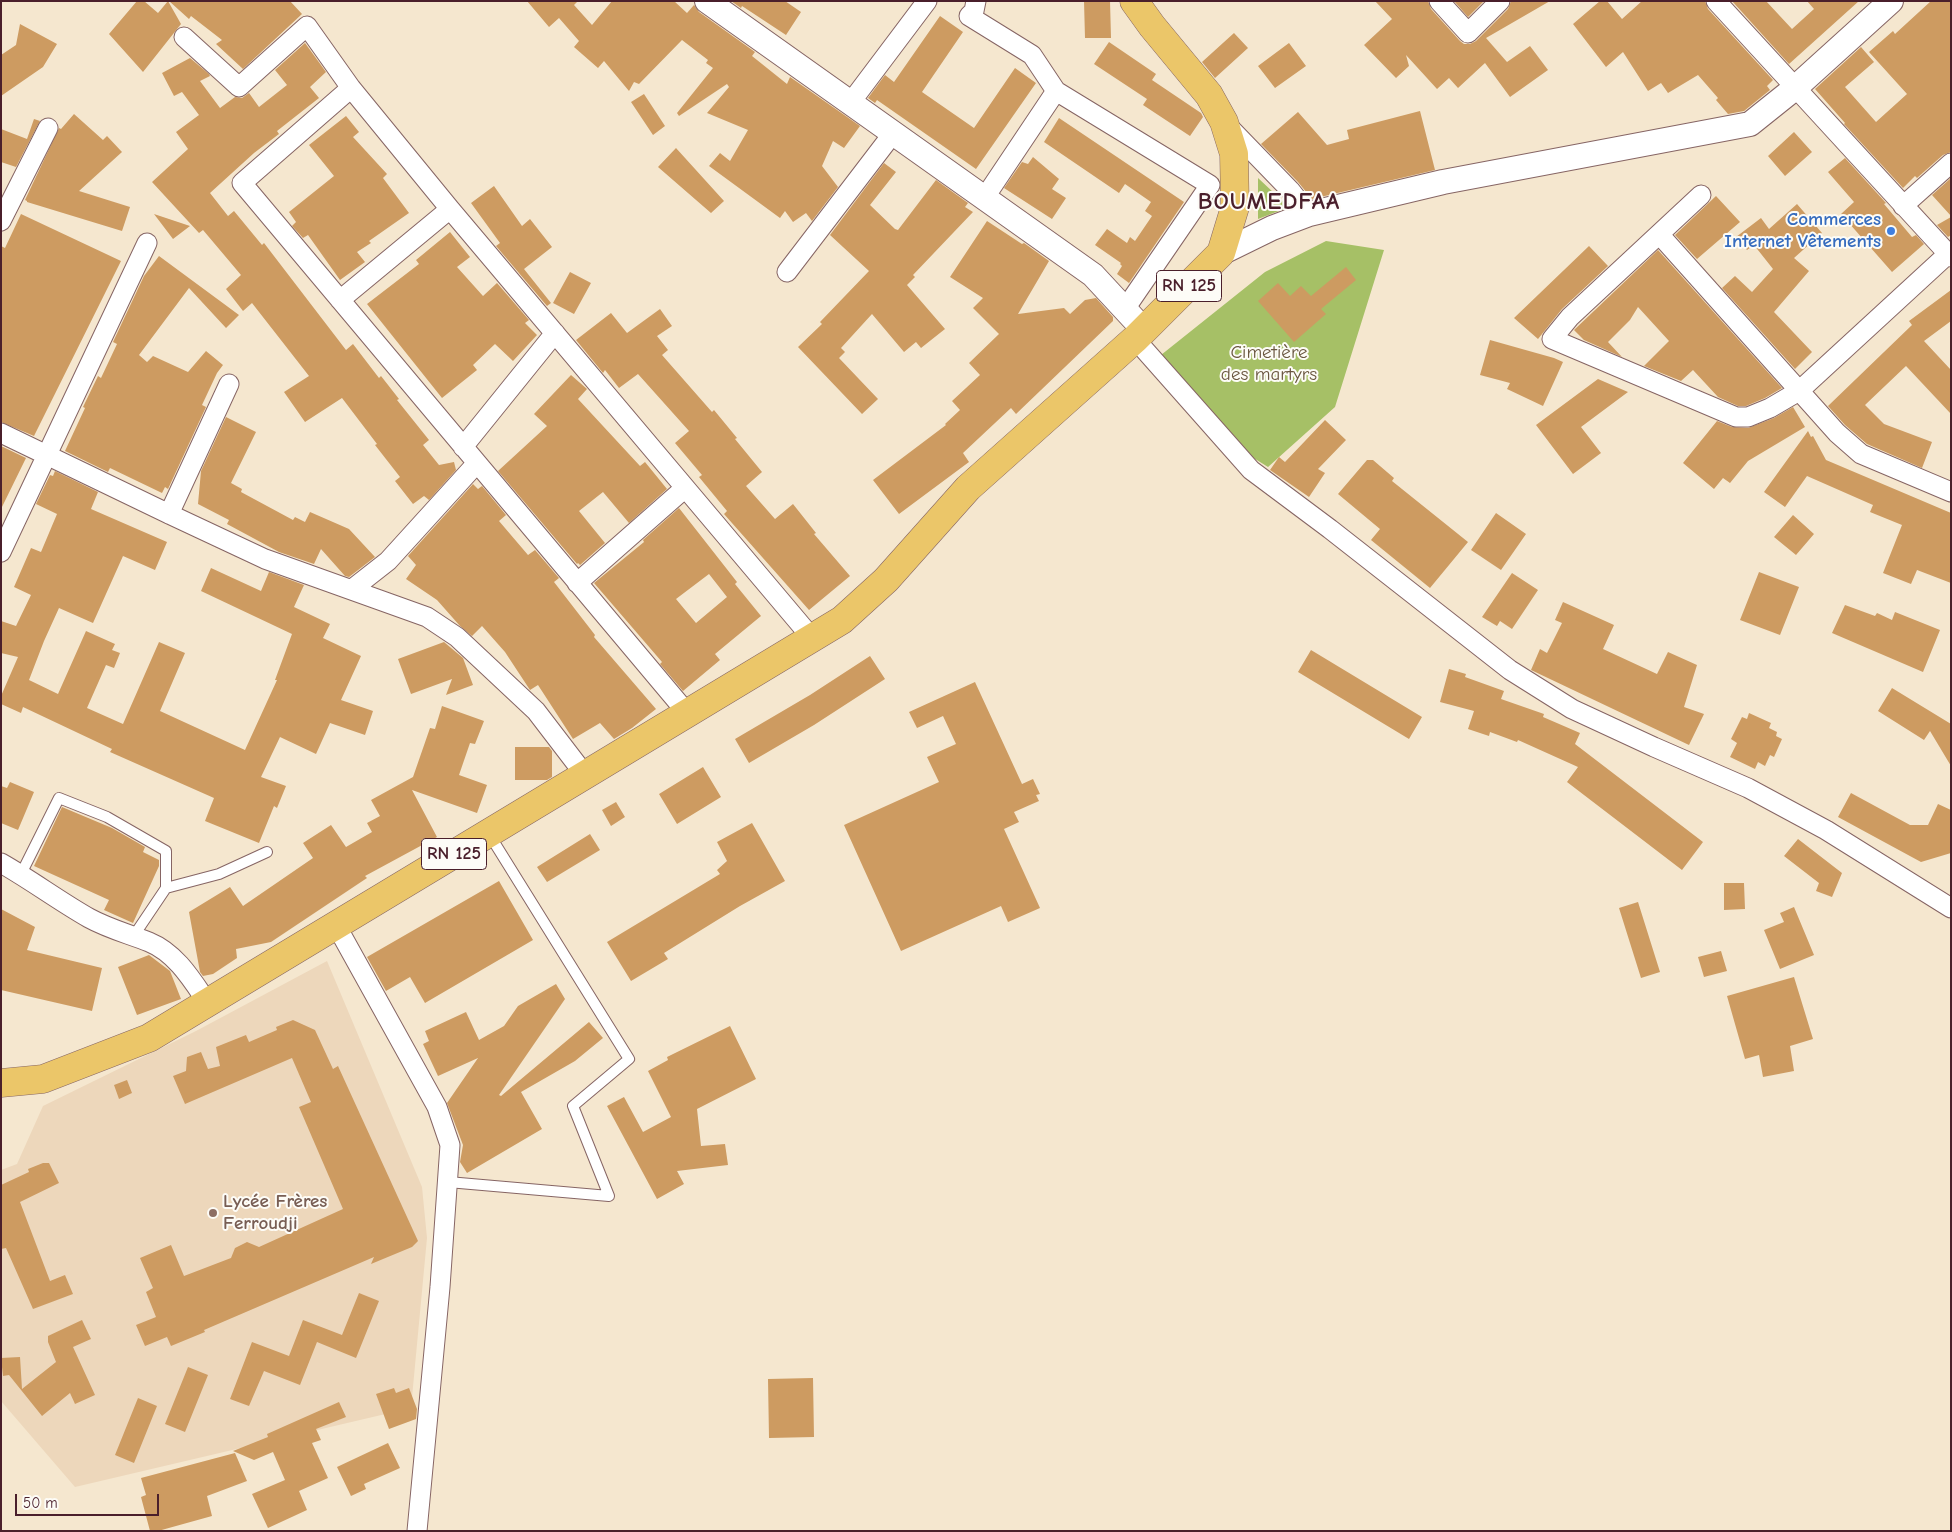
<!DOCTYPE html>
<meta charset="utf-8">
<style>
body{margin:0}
#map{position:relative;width:1952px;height:1532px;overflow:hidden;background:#f5e7cf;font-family:"Comic Neue",sans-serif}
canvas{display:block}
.frame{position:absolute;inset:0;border:2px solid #4a1f2b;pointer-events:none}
.scale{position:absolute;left:15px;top:1494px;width:144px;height:22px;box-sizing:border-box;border:2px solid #4a1f2b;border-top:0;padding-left:6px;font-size:15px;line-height:18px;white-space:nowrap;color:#4a1f2b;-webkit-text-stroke:4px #fdfcf7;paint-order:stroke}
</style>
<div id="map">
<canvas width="1952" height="1532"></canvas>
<div class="frame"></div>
<div class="scale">50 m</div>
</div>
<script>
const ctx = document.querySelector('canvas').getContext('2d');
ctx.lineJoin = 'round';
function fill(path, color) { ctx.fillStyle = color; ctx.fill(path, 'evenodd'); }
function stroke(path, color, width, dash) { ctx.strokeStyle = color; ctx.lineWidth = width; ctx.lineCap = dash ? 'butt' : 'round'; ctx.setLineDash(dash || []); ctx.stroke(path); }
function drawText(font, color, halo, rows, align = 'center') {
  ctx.font = font + ' "Comic Neue",sans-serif'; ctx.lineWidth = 4; ctx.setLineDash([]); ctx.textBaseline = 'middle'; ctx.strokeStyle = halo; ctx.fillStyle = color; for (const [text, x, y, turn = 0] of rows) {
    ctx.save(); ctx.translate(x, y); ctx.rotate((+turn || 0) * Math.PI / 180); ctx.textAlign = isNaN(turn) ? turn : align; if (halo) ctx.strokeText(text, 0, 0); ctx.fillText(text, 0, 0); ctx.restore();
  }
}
fill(new Path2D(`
 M327,961L422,1187L427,1238L411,1408L75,1487L1,1401V1170L17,1164L43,1106L196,1031Z`), '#edd7bb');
fill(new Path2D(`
 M1258,178L1289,207L1258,219Z
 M1326,241L1384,250L1335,407L1268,467L1252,457L1161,355L1265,272Z`), '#a6c066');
fill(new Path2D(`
 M137,1H144L158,13L168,1L181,24L143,72L109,34Z
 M169,1H290L302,14L243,69L216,44L222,40L191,16L189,19Z
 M527,1H578L574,5L592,25L612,1H674L687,13L694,5L699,12L755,52L752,56L787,84L790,77L860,126L844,148L833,141L822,166L838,187L812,221L806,213L793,222L785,211L780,218L709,166L720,153L730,161L748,130L707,113L729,87L727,84L679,116L677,113L713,68L706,63L708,60L682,40L639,84L634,82L629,91L604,61L598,68L574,47L579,41L559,18L549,27Z
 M731,1H785L801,12L786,35L742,6L741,8Z
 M1084,1H1110L1111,38H1085Z
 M1375,1H1428L1431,9L1460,41L1464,44H1470L1476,41L1508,9L1511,1H1550L1486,38L1507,62L1530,46L1548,70L1510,97L1485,63L1458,88L1449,78L1437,89L1406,55L1409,66L1396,78L1364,45L1392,19Z
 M1454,1H1484L1468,17Z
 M1600,1H1607L1622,19L1642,1H1705L1708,9L1773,80L1767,86L1770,90L1744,111L1728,114L1716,100L1718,98L1698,75L1668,93L1661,83L1648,91L1623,52L1606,67L1573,24Z
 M1732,1H1766L1792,29L1814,9L1807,1H1859L1789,64Z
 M1931,1H1951V152L1943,155L1917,178L1915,176L1903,188L1844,124L1845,123L1815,89L1861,47L1874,62L1845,87L1876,122L1907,94L1869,52L1893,31L1895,34Z
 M940,16L963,32L922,92L974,128L1015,68L1036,83L976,169L877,100L875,103L868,98L885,75L894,82Z
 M20,24L57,44L43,67L1,96V55L16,45Z
 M1234,33L1248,48L1215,78L1202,62Z
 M1109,42L1156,74L1152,80L1201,113L1203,117L1190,136L1143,105L1147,99L1094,64Z
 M305,43L326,72L310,87L319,98L277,131L279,134L254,153L210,193L228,216L234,211L262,245L264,243L346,350L353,344L379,378L381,376L399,399L397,400L429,440L423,445L439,465L454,462L456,470L429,500L424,496L413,504L395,481L400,477L375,445L377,444L342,398L305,422L284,392L309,376L252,303L243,311L226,289L241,275L203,230L199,233L152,182L188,149L176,132L199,115L182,92L174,96L162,73L190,58L209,74L210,76L200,81L220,108L235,97L242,98L249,93L259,107L287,85L275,70Z
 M1289,43L1306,66L1275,88L1258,66Z
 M644,94L665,126L653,135L631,102Z
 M1420,111L1435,170L1312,199L1298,182L1261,144L1298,112L1327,145L1349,139L1347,130Z
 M74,114L103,140L107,136L122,152L79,191L130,207L122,231L27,202V201L25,200L59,128L61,129Z
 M346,116L359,132L353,137L387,174L383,178L409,213L369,241L371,243L357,252L365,262L340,280L308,235L303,238L292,226L296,222L289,212L334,176L309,145Z
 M1059,118L1184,202L1129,283L1117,274L1122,266L1120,264L1121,263L1095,245L1107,229L1127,243L1130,237L1135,241L1152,216L1145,211L1151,202L1125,184L1119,193L1044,142Z
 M34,119L40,121L16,167L1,162V129L27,139Z
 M1794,132L1812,152L1785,176L1768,156Z
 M676,148L724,201L711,213L658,167Z
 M1033,157L1059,179L1052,189L1066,198L1052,219L1004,188L1022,162L1028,164Z
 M1845,158L1886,203L1884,204L1912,237L1916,235L1924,244L1892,272L1841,214L1854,202L1828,172Z
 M884,163L896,172L870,205L895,229L898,230L936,180L968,203L965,207L973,212L913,275L915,277L907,285L945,329L921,348L916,342L904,352L872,314L841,348L845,352L839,358L878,399L862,414L798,347L822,324L820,322L869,271L830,235Z
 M1951,178V216L1932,195Z
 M494,186L522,226L530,219L552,247L524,269L551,303L547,306L496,246L500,243L471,203Z
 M1716,196L1740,222L1697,259L1675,235Z
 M1797,204L1822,233L1794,258L1809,271L1774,312L1812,352L1795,369L1722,288L1735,276L1752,292L1773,269L1754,245L1747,250L1736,237L1761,218L1769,229Z
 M21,214L121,261L34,436L1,422V246L5,248Z
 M154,214L190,226L173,239Z
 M1951,217V235L1948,237L1937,225Z
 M987,221L1022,244L1024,243L1049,261L1018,314L1064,308L1070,314L1085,300L1096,298L1113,317V321L1016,414L1011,408L963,453L969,462L899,514L873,480L946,425L945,424L960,410L952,401L980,375L969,363L999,334L973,308L983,298L950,277Z
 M450,232L470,257L457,267L483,296L497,283L529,320L525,323L537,335L513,361L495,344L473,365L477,370L442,398L367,304L419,264L416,260Z
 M1589,246L1608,266L1562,309L1538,339L1514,318Z
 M1658,250L1782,388L1765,398L1746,406H1738L1718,397L1693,370L1681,381L1644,366L1669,341L1638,307L1630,320L1608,342L1622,357L1584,340L1574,330Z
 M159,256L239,315L226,328L189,288L139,355L147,362L153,356L188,372L206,351L223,365L217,373L202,405L206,407L168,489L165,487L162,493L110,468L108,472L65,451L85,408L83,407L98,376L101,378L117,344L113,342L144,276Z
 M1346,267L1356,280L1321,309L1326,314L1294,342L1258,301L1278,283L1290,296L1301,286L1311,296Z
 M570,272L591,283L574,314L553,303Z
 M1951,290V321L1924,341L1951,370V414L1906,366L1865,405L1884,424L1932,442L1922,468L1867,444L1845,425L1828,406L1912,325L1909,321Z
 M660,309L672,326L657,336L668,350L662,355L712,412L714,410L737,438L735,439L762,472L746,486L775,519L793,504L816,533L814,534L850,576L809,610L724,514L727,511L699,477L702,475L675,443L689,431L638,374L619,388L605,370L603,373L576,340L611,313L627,333Z
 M1490,340L1554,358L1563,362L1543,406L1507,389L1510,383L1480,375Z
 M571,375L587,389L578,399L640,466L645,462L667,489L629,523L603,492L579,511L605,543L580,565L578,563L577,564L498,471L547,426L534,414Z
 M1598,379L1628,392L1581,427L1601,453L1573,474L1536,425Z
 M1793,407L1805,427L1748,461L1730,483L1723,478L1714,489L1683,463L1717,421L1732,427L1748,428L1774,418Z
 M226,417L256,432L231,483L242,489L241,492L293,520L295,517L305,522L310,512L349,529L375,557L349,577L345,576L321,549L314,564L279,552L227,524L229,520L198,504L201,471Z
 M1325,420L1346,440L1318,469L1325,473L1309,497L1270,470L1279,457L1285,462Z
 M1808,431L1811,437L1813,436L1826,460L1951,513V583L1917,570L1911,584L1883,573L1902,525L1870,512L1873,505L1807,476L1785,507L1764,492Z
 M1,446L26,458L1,509Z
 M1367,460H1373L1394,478L1392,481L1468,542L1430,588L1371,540L1380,529L1338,494Z
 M55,471L98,492L91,509L167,542L155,570L123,556L93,623L59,608L44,641L29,680L58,694L86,631L115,644L112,650L120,653L114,668L106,665L87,708L123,724L159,642L185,653L160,711L245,750L277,680H275L292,634L201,591L211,568L261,591L269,572L304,585L294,607L330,624L323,638L361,656L341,700L373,711L365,735L330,723L316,754L280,737L261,777L286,786L277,808L274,806L259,843L205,821L214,798L110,752L112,749L23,707L21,713L1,704V696L18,657L1,653V621L16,626L31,595L14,587L31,548L41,552L57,514L36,504L50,475L53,476Z
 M473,484L478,489L482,486L506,515L499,521L528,555L535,550L559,578L554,582L595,635L594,637L656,709L632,728L614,739L600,723L573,739L538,685L530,690L505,652L482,626L472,636L460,626L437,600L406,579L416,565L408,556Z
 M679,508L737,582L735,584L761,616L715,654L720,660L683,691L660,664L662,662L594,583L644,542L643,540ZM709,574L727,597L696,623L676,599Z
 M1496,513L1526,534L1501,570L1471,550Z
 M1793,515L1814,534L1796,555L1774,537Z
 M1759,572L1799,587L1780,635L1740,620Z
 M1512,573L1538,590L1512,629L1500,621L1497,626L1482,617Z
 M1563,602L1614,625L1603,649L1657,674L1668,652L1697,665L1684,707L1704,714L1689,745L1531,670L1540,649L1547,653L1562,623L1555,620Z
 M1845,605L1875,616L1877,613L1892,620L1895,612L1940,630L1923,672L1832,633Z
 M444,642L463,658L473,685L446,695L452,679L411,694L398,659Z
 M1311,650L1422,717L1409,739L1298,672Z
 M870,656L885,679L814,725L749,763L735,739L810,695Z
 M1449,669L1466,674L1465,677L1504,691L1501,699L1544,714L1543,717L1580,733L1575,744L1703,842L1682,870L1567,782L1578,767L1518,740L1517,742L1490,732L1489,736L1468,729L1474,711L1440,702Z
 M975,682L1022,784L1033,779L1040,794L1036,795L1039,801L1014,812L1019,822L1004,829L1040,908L1008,922L1001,906L901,951L844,825L939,782L927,757L956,744L943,716L917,728L909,712Z
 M1892,688L1951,724V766L1930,731L1924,740L1878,711Z
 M442,706L484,721L475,744L470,743L459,775L487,785L477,813L412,790L437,837L365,876L367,878L271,942L236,949L237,958L213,974L203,976L200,972L189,912L230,887L243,906L313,858L303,843L331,825L346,847L372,832L367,823L380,816L371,800L413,777L430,728L435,729Z
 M1749,713L1771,723L1769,728L1777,732L1776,736L1782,739L1774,757L1770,755L1765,766L1758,762L1755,769L1730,757L1737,743L1731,739L1742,717L1747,719Z
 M515,747H549L552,751V777L547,780H515Z
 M703,767L721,797L677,824L659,794Z
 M10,782L34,792L18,830L1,823V786L7,788Z
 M1851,793L1910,825H1928L1938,804L1951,810V853L1921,862L1838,817Z
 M616,802L625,817L611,826L602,810Z
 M62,807L112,828L145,847L143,852L159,860V866L133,923L104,910L109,900L34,866Z
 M752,823L785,881L740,906L664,953L668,959L631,981L607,942L720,874L717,870L727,861L717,842Z
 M590,834L600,850L547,882L537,867Z
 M1798,839L1842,873L1832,897L1816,891L1819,883L1784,856Z
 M499,881L533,940L425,1003L410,977L386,991L367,957Z
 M1724,883H1744L1745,909L1724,910Z
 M1638,902L1660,972L1641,978L1619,908Z
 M1794,907L1814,955L1780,969L1764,930L1784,922L1780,913Z
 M1,909L35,927L27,950L102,968L92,1011L1,990Z
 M1721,951L1727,971L1704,977L1698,957Z
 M149,955L170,971L181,999L137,1015L118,967Z
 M1794,977L1813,1039L1790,1046L1794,1071L1763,1077L1759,1055L1745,1059L1727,996Z
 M556,984L565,999L499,1095L501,1096L589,1022L603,1038L575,1061L521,1092L542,1129L467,1173L460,1162L463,1145L447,1103L478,1058L438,1076L423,1044L429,1041L425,1031L466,1012L479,1040L504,1026L518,1006Z
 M293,1020L315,1030L333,1069L338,1066L418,1241L412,1247L371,1264L374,1257L204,1330L205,1332L171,1346L167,1337L145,1346L136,1325L156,1317L146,1292L153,1288L140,1258L171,1245L184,1276L231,1258L235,1248L247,1242L259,1247L343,1209L299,1107L311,1102L292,1058L185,1104L173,1076L186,1071L187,1057L201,1052L208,1069L220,1066L216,1047L246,1035L249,1042L277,1030L276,1027Z
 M730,1026L756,1079L697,1109L701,1146L725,1144L728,1165L677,1171L684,1184L657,1199L607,1106L624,1097L643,1132L671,1117L648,1071L668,1060L667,1057Z
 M127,1080L132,1093L119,1099L114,1085Z
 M43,1163H49L59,1183L20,1202L50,1281L65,1275L73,1294L33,1309L6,1248L1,1249V1185L29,1172L28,1169Z
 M359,1293L379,1301L356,1358L317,1342L300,1385L264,1371L249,1406L230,1399L252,1342L289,1356L303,1320L342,1335Z
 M82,1320L91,1339L73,1347L95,1395L75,1404L70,1393L42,1416L9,1375L3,1376L1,1358L20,1357L22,1389L56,1362L48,1342V1336Z
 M188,1367L208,1375L185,1432L165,1424Z
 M813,1378L814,1437L769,1438L768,1379Z
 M394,1388L396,1393L409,1388L417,1409L416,1419L389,1429L376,1394Z
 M138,1398L157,1406L134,1463L115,1455Z
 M339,1402L346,1417L316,1429L321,1440L312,1443L328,1478L299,1491L307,1510L268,1528L252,1494L285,1480L273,1452L254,1460L233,1451L268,1437L267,1434Z
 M388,1443L400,1468L364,1484L366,1489L351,1496L337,1467Z
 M235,1453L247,1481L207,1496L212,1516L158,1531H150L141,1497L146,1495L141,1478Z`), '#cd9b61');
const service = new Path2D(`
 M21,874L59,798L107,817L166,851V888
 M133,937L166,888L219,874L267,852
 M448,1182L609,1196L573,1106L629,1059L489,834`);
const minor = new Path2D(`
 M976,1L974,11L969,16L1032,55L1056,91L1210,185L1125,309
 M1439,1L1468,33L1500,1
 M1716,1L1951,257
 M184,37L239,87L307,26L351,88L450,209L812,638
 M351,88L242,183L687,713
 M851,102L927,1
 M1229,127L1290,190L1309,214
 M1701,195L1570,317L1552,339L1736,417H1748L1770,408L1799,391L1948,254
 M985,197L1056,91
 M1903,206L1951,163
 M1,221L48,128
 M1659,234L1837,433L1861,454L1951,492
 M787,272L894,132
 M340,300L450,209
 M1135,339L1251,470L1330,529L1510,670L1572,709L1654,747L1748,788L1826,830L1951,908
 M1,433L169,514L265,559L427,617L457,637L536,711L585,775
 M463,447L555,333
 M169,514L229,384
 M1,552L147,243
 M577,583L685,488
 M351,590L388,561L477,463
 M1,863C31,880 59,901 89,918C109,929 129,934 149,942C176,953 192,980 207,1002
 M336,925L437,1107L450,1145L440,1287L417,1531`);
const tertiary = new Path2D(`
 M707,1L1093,275L1144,330
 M1221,253L1272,228L1309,214L1443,182L1750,124L1795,88L1891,1`);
const primary = new Path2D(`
 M1,1083L43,1079L149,1038L842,620L886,580L968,488L1135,339L1221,253L1235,207L1234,154L1224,122L1209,95L1152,26L1134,1`);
stroke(service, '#866564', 12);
stroke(minor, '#866564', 21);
stroke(tertiary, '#866564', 26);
stroke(primary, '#866564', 29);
stroke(service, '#fff', 10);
stroke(minor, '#fff', 19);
stroke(tertiary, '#fff', 24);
stroke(primary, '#ebc669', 28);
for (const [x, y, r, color] of [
 [1891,231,5,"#3f7fe0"],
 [213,1213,5,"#8d6e63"]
]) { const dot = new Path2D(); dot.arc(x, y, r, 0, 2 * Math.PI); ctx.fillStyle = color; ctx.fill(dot); stroke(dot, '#fdfcf7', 2); }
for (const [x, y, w] of [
 [1189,286,65],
 [454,854,65]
]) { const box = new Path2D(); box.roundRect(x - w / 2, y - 15.5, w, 31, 4); ctx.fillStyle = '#fdfcf7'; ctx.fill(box); stroke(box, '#4a1f2b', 1); }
drawText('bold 18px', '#4a1f2b', null, [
 ["RN 125",1189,286],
 ["RN 125",454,854]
]);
drawText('bold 19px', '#366cbe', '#fdfcf7', [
 ["Commerces",1881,220],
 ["Internet Vêtements",1881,242]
], 'right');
drawText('19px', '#6a5740', '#fdfcf7', [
 ["Cimetière",1269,353],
 ["des martyrs",1269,375]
]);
drawText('bold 19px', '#785e54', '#fdfcf7', [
 ["Lycée Frères",223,1202],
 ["Ferroudji",223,1224]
], 'left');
ctx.letterSpacing = '1px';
drawText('bold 24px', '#4a1f2b', '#fdfcf7', [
 ["BOUMEDFAA",1269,202]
]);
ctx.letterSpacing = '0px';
</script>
